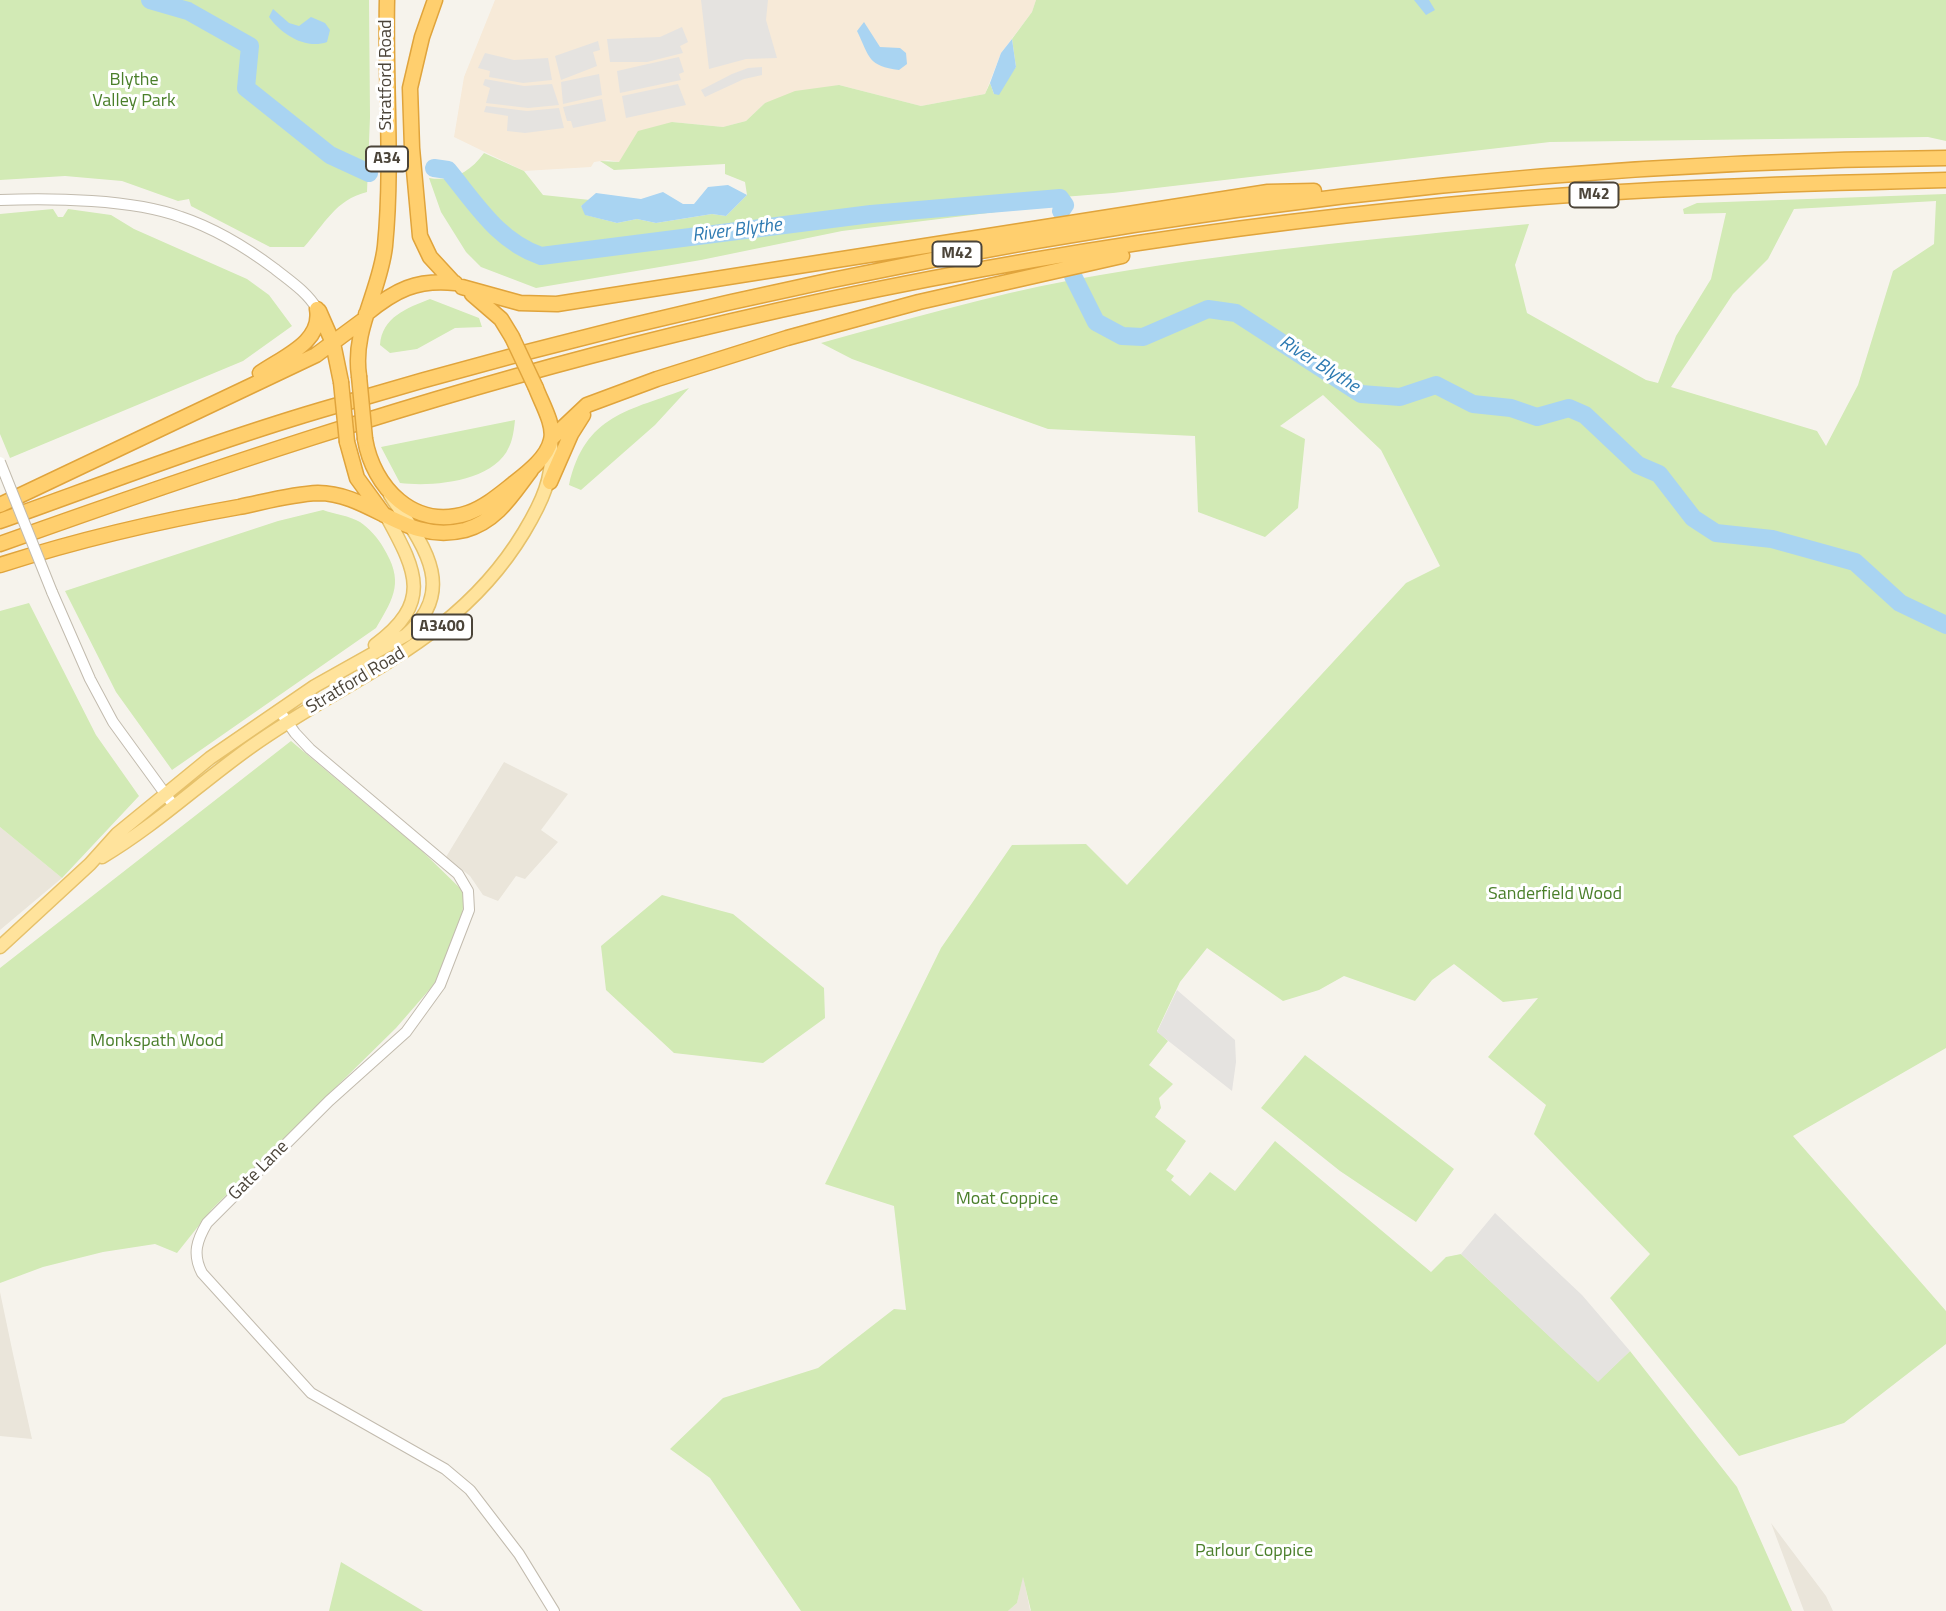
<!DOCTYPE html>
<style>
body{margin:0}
canvas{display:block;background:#f6f3ec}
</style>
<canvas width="1946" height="1611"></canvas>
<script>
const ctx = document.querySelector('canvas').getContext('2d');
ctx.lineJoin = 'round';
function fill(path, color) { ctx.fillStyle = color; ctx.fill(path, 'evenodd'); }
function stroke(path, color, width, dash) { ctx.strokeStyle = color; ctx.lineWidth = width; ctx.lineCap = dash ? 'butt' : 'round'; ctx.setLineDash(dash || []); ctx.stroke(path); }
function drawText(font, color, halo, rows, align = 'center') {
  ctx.font = font + ' "Titillium Web",sans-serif'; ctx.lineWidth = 6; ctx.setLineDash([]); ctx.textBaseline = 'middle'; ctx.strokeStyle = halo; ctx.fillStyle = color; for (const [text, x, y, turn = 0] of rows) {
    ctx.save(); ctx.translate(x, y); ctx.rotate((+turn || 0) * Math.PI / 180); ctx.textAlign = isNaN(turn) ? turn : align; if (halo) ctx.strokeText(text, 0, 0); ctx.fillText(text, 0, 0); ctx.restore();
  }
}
fill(new Path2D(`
 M504,762L568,794L541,830L558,842L525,879L516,876L498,901L483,895L470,876L446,857Z
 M0,827L62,878L0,930Z
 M0,1292L13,1354L32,1439L0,1436Z
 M1771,1523L1826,1596L1833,1611H1804Z
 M1023,1575L1030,1610L1034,1611H1008L1017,1603Z`), '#eae5da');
fill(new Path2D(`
 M495,0H1036L1032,12L1001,53L985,94L921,106L839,85L765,103L746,121L723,127L672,122L619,162L608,160L594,162L591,167L524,171L454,137L464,77Z`), '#f7ead8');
fill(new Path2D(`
 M0,0H369L370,117L367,192C335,200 325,224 304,247H270L191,206L189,199L178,201L122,181L65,176L0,180Z
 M1036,0H1946V141L1928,137L1550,142L1113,193L1000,202L996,212L842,231L701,260L536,288L481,267L466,252L441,212L429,178C453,182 470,172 484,153L524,171L543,195L590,200L581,206L586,215L617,223L637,219L656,223L712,214L726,216L747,195L745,182L725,174V164L614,170L600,161L619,162L638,131L672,122L723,127L746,121L765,103L795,91L839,85L921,106L985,94L990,83L994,94L1016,67L1012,39L1032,12Z
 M1946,194V1048L1793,1136L1946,1311V1344L1844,1423L1739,1456L1610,1298L1650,1254L1534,1134L1546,1105L1488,1057L1538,998L1503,1002L1454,964L1432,980L1415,1001L1344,976L1319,990L1283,1001L1207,948L1180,982L1157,1031L1168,1041L1149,1065L1173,1084L1159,1098L1161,1108L1155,1117L1186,1141L1166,1170L1174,1176L1171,1180L1190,1196L1210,1172L1235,1191L1275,1141L1431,1272L1446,1257L1461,1254L1598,1381L1630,1351L1737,1487L1792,1611H1031L1023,1577L1017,1603L1008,1611H801L710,1478L670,1449L723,1398L818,1368L894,1309L906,1310L894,1206L825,1184L941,948L1012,845L1086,844L1127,885L1406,583L1440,566L1381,450L1323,395L1280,426L1305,439L1298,508L1265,537L1198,512L1195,436L1048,429L852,359L821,343C905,320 987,296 1072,280C1223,252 1377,239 1529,224L1515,265L1527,313L1646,380L1658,383L1676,336L1711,279L1726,213L1684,214L1683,209L1697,203ZM1936,201L1934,244L1893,271L1858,385L1826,446L1817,431L1671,387L1733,294L1768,259L1794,209Z
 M53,209L58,217H63L68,209L111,215L134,229L247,279L269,295L292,326L243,361L10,458L0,434V214Z
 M430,299L479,318L482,327L455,328L417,349L390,353L380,345C382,317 407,308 430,299Z
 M689,388L655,425L581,490L569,485C585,414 629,411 689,388Z
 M515,420C514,429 513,439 509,447C494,482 432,487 400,483L381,447Z
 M323,510C334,514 350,516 360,522C369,528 378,538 383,547C404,581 395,596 376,628L172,770L116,692L65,591L278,521Z
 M29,603L96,735L139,796L62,878L0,827V611Z
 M291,741L422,851L464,892L462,922L436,982L396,1028L212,1209L177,1253L155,1244L103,1252L43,1267L0,1283V968Z
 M662,895L733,914L824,988L825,1018L763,1063L674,1053L606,990L601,946Z
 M1305,1055L1454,1169L1416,1222L1340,1171L1261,1108Z
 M341,1562L423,1611H329Z`), '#d2eab5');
fill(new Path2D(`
 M701,0H768L766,20L777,58L746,59L709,69Z
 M682,27L688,42L680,46L683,53L647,62H610L607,39L660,37Z
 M598,41L600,50L593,52L597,66L561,80L555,56Z
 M485,53L514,60L548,58L552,80L523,83L489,77L490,71L478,68Z
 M679,57L684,72L679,74L681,80L620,93L617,71Z
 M762,67V75L744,79L705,97L701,90L732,74L748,68Z
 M599,74L602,95L563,104L561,82Z
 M485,79L524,86L552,84L559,105L528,108L486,103L490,88L483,85Z
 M678,84L686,105L626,118L622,96Z
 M602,99L606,121L573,128L571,121H567L563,107Z
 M486,106L527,111L559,108L564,128L525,133L507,131L508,116L484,112Z
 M1177,990L1235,1040L1236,1062L1232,1091L1157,1032Z
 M1495,1213L1582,1295L1630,1351L1598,1382L1461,1254Z`), '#e5e3e0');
fill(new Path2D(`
 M1414,0H1429L1435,10L1426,15Z
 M273,9L289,23L299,26L311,17L325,23L330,30L327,42C306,50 281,34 269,17Z
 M864,22L880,47L900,48L906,53L907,64L899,70C868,66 870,58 857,31Z
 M1012,39L1016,67L999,95L994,94L990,83L1001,53Z
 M728,185L747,195L726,216L712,214L656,223L637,219L617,223L585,215L581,206L596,193L641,199L663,192L683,204H694L708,187Z`), '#a9d4f2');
stroke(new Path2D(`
 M150,0L188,11L250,46L246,88L330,155L369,173
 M434,168L448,170C476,204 498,241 541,256L871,214L1060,198L1065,205L1061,211
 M1073,276L1096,322L1122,336L1143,337L1208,309L1236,313L1361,394L1400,397L1436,385L1473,404L1511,408L1537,417L1569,408L1585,415L1638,465L1659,474L1693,518L1716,533L1772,539L1855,562L1900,603L1946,625`), '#a9d4f2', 18);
const minor = new Path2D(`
 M0,200C51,198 133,199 181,217C214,228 247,248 275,269C290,281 307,292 317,309
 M52,592L90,679L113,722L174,806
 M279,710L295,733L310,749L458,874L468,891L469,910L440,985L406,1032L329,1101L207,1223C197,1240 192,1254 202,1273L311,1393L445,1469L470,1490L519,1554L554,1611`);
const major = new Path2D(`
 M375,645C432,603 417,572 388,519
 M102,857C156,825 201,782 252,746C352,675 457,643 524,532C542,502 554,477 551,442
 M0,947L90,864L117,834L210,758L315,686L406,635C460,588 421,542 390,495`);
const highway = new Path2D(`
 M435,0L422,37L410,88L412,148L420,236L430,257L454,283
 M462,287L520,303L557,304L1268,192L1314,191
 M472,294L501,319L512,337
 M319,311L333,343L341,382
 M366,314C395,290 417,279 455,283
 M260,373C283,357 323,342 317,309
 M359,376C352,329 380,292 385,246C393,165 385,82 387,0
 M552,438L587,405L657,379L787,338L919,302L1122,256
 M365,439C373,487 414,531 468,513C485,507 499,495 513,484C527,473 547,458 551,440C555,425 541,402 536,388
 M347,442L357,478L384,515
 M550,482L571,434L583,415
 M0,505L316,355L362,321
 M0,521C106,483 213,442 321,410C849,252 1394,163 1946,158
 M0,544C207,470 416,400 629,346C897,278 1172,231 1447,205C1613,189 1779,184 1946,180
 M0,565C78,540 159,521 239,507C264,502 292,494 318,493C371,493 405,545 465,530C497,521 512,495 531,470`);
stroke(minor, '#c2bbae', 12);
stroke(major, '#e6c16a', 15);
stroke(highway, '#e0a43c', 17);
stroke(minor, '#fff', 10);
stroke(major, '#ffe39c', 12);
stroke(highway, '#ffcf6e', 14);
const minorBridge = new Path2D(`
 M0,462L52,592`);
const highwayBridge = new Path2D(`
 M512,337L536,388
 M359,376L365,439
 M341,382L347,442`);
stroke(minorBridge, '#c2bbae', 12, []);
stroke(highwayBridge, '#e0a43c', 17, []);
stroke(minorBridge, '#fff', 10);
stroke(highwayBridge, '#ffcf6e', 14);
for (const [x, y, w] of [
 [387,159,42],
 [1594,195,49],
 [957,254,49],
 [442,627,60]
]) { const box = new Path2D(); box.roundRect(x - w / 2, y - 12.5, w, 25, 5); ctx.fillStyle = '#fff'; ctx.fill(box); stroke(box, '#4b4439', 2); }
drawText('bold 16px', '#4b4439', null, [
 ["A34",387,159],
 ["M42",1594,195],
 ["M42",957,254],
 ["A3400",442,627]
]);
drawText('18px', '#4b4439', '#fff', [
 ["Stratford Road",387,75,-90],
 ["Stratford Road",356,681,-31],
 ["Gate Lane",259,1171,-45]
]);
drawText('18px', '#4a7f2a', '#fff', [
 ["Blythe",134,81],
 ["Valley Park",134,102],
 ["Sanderfield Wood",1555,895],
 ["Monkspath Wood",157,1042],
 ["Moat Coppice",1007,1200],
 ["Parlour Coppice",1254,1552]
]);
drawText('italic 19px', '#2e7ab2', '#fff', [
 ["River Blythe",737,231,-7],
 ["River Blythe",1319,365,32]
]);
</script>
